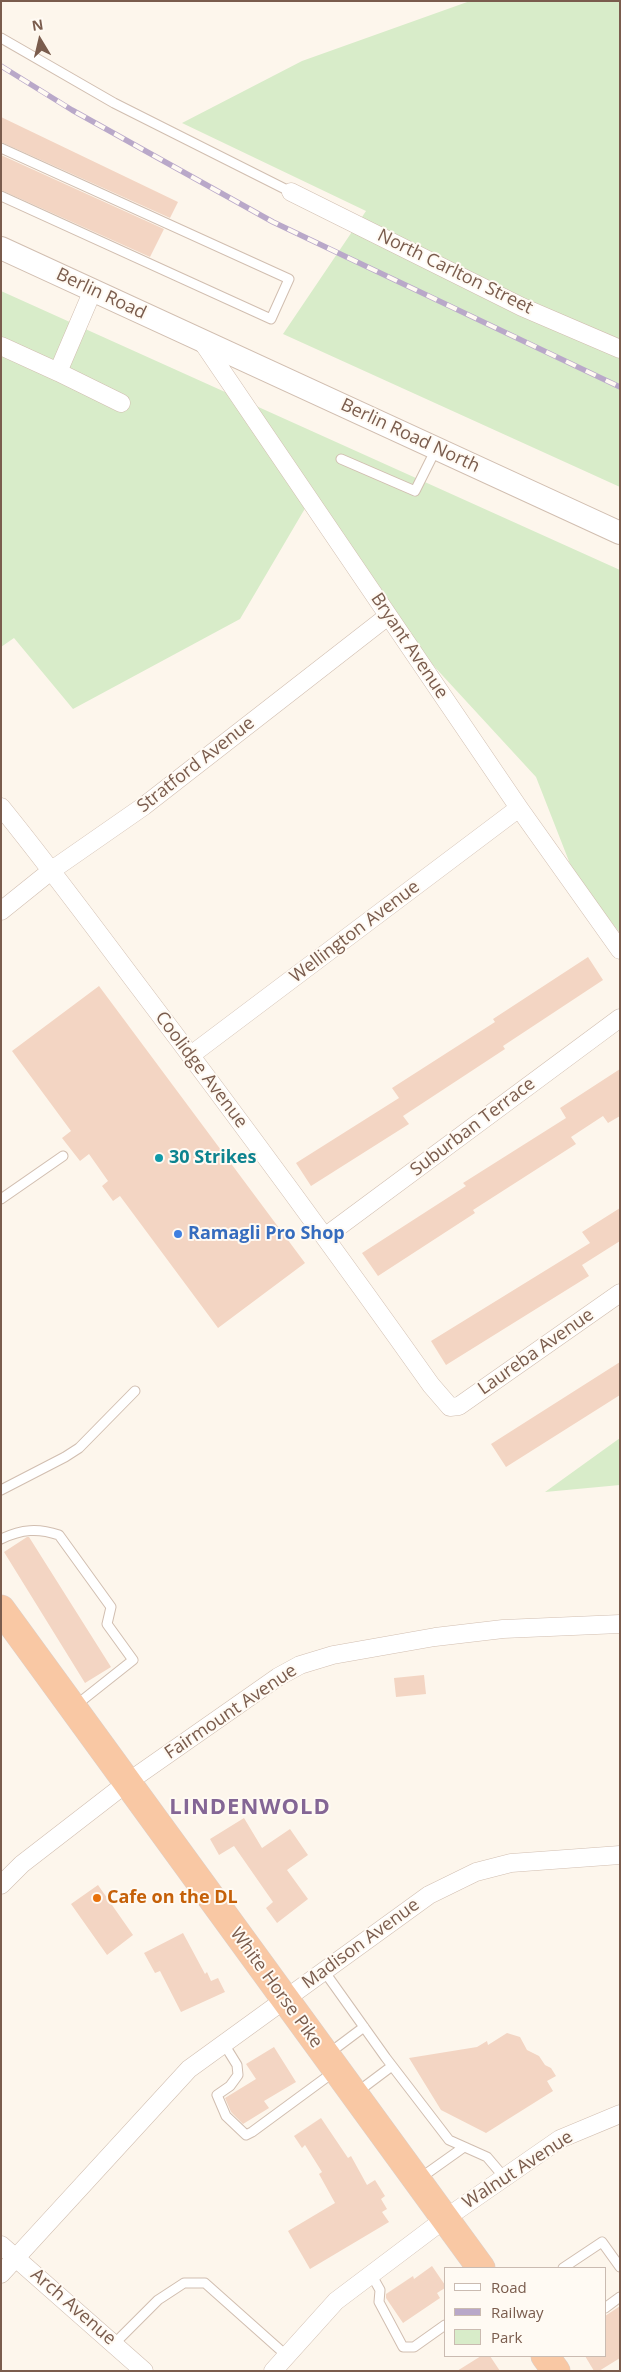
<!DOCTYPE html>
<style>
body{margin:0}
#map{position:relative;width:621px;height:2372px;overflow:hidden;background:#fdf6ec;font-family:"Open Sans",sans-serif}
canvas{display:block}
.frame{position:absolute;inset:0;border:2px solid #7a5c4d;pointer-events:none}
.legend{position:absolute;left:444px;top:2267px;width:162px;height:90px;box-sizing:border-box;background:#fffaf3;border:1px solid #cabbb1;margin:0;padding:6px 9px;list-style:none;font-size:15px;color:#7a5c4d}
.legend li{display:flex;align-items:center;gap:10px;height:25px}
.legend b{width:25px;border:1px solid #cabbb1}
.north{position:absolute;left:15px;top:15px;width:50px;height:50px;-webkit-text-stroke:4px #fffaf3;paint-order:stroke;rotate:351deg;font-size:14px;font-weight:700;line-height:20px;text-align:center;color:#7a5c4d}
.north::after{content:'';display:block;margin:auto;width:18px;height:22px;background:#7a5c4d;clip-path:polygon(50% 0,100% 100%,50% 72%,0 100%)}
</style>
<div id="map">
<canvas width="621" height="2372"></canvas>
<div class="frame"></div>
<ul class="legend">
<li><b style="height:6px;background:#fff"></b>Road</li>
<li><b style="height:6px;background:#b9a8c9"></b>Railway</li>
<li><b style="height:14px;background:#d8ecc9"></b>Park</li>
</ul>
<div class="north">N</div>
</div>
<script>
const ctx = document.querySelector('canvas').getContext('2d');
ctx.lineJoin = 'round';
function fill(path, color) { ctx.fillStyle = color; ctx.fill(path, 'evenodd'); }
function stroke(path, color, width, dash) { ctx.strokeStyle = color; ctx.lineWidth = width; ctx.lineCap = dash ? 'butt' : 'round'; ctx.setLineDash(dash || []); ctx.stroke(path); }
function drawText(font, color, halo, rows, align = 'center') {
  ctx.font = font + ' "Open Sans",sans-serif'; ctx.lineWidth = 4; ctx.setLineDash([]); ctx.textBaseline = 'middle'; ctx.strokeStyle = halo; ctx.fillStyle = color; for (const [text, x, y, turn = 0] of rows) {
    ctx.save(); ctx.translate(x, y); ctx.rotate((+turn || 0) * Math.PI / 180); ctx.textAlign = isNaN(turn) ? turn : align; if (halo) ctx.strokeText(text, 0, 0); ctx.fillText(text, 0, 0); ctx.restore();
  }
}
fill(new Path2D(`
 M470,1H620V487L283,334L366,211L182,123L302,61Z
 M1,291L620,570V933L574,874L536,777L408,638L307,505L240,619L73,709L14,638L1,647Z
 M620,1438V1485L545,1492Z`), '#d8ecc9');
fill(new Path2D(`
 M1,117L178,202L170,218L1,142Z
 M1,155L164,229L150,257L1,190Z
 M588,957L603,980L503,1046L505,1049L403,1116L409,1124L311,1186L296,1163L399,1098L392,1088L495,1022L493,1019Z
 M99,986L305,1263L218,1328L120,1196L113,1201L102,1186L108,1181L89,1154L80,1161L62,1138L71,1131L12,1051Z
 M620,1069V1116L608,1123L603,1116L571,1137L576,1144L473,1210L475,1213L378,1276L362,1253L466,1186L463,1183L566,1118L560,1108Z
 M620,1208V1241L582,1265L589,1276L446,1365L431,1341L590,1243L582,1232Z
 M620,1362V1395L506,1467L491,1444Z
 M27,1537H29L111,1667L85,1683L4,1552Z
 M424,1675L426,1694L396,1697L394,1678Z
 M244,1818L262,1848L290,1829L308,1855L287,1870L308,1899L277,1923L266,1908L273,1902L234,1846L219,1855L210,1839Z
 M98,1885L133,1935L107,1955L71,1904Z
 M183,1933L205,1974L207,1972L211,1981L218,1978L225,1992L181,2012L160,1971L155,1973L144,1953Z
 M507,2033L520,2037L527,2050L539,2056L545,2065L551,2068L556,2076L547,2081L553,2091L486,2133L441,2110L409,2058L477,2047L487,2041L488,2045Z
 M274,2047L296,2082L264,2101L269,2108L243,2124L231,2112L225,2098L256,2079L246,2064Z
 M321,2118L348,2158L351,2156L367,2185L375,2180L385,2196L381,2199L387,2209L382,2212L389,2222L310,2269L288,2231L335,2203L319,2174L322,2172L305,2145L302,2148L294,2136Z
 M432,2266L445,2285V2288L437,2293L440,2298L403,2323L386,2298V2294L413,2276L414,2279Z
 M620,2306V2358L599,2371H594L585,2356H605V2316Z
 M481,2356H490L500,2371H457Z`), '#f3d5c3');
const service = new Path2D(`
 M1,38L114,103L291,192
 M1,148L289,279L271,319L1,196
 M341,459L415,491L436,449
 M1,1199L63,1156
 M1,1490L65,1457L79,1448L135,1391
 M1,1539C22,1529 38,1528 59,1535L111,1607L107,1624L133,1660L75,1706
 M324,1971L386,2058L449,2140L487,2157L504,2177
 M224,2044L237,2065L238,2075L230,2086L217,2095L226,2116L246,2135L252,2132L335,2071
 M328,2054L364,2027
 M356,2093L392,2066
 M419,2179L464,2147
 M563,2268L602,2242L620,2267
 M371,2274L380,2290L379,2302L403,2347H414L445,2325
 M605,2308L620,2297
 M114,2344L158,2300L184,2283H205L287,2356`);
const minor = new Path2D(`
 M291,192L522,307L620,349
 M201,340L519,808L620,950
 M1,346L58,372L93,290
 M58,372L121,403
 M1,807C49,866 93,926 139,987C238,1118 336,1251 431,1385L450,1407L459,1406L620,1293
 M1,911L52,870L144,806L388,616
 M191,1055L519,808
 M326,1236L620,1018
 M1,1885L22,1864L128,1782L278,1677L300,1665L333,1655L435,1637L503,1629L620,1624
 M1,2245L144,2371
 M1,2274L189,2069L429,1895L476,1872L511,1863L620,1855
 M273,2371L336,2301L446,2218L560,2139L620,2114`);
const tertiary = new Path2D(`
 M1,248L620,533`);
const trunk = new Path2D(`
 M1,1609L481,2268
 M545,2356L556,2371`);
stroke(service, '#d1beb0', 11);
stroke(minor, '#d1beb0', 19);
stroke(tertiary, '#d1beb0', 24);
stroke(trunk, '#dad1cd', 29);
stroke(service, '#fff', 9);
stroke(minor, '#fff', 18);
stroke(tertiary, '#fff', 22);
stroke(trunk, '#f9c8a4', 28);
const rail = new Path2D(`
 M1,66L72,110L273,222L620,387`);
stroke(rail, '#b9a8c9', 5.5);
stroke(rail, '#fffaf3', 4, [11]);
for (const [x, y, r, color] of [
 [159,1158,5,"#0f9aa8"],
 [178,1234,5,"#3f7fe0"],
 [97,1898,5,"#e8710a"]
]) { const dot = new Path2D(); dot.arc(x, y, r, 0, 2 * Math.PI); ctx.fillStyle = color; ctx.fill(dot); stroke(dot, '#fffaf3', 2); }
drawText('18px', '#7a5c4d', '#fffaf3', [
 ["North Carlton Street",455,272,26],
 ["Berlin Road",101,294,25],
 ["Berlin Road North",410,436,25],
 ["Bryant Avenue",409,646,56],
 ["Stratford Avenue",196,765,-38],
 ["Wellington Avenue",355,932,-37],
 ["Coolidge Avenue",201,1070,53],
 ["Suburban Terrace",473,1127,-37],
 ["Laureba Avenue",536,1352,-35],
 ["Fairmount Avenue",231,1712,-34],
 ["Madison Avenue",361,1944,-36],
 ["White Horse Pike",276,1988,54],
 ["Walnut Avenue",518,2170,-33],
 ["Arch Avenue",73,2307,41]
]);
drawText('bold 18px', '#0d838f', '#fffaf3', [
 ["30 Strikes",169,1158]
], 'left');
drawText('bold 18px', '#366cbe', '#fffaf3', [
 ["Ramagli Pro Shop",188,1234]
], 'left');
drawText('bold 18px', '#c56008', '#fffaf3', [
 ["Cafe on the DL",107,1898]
], 'left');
ctx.letterSpacing = '1px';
drawText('bold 22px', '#846695', '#fffaf3', [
 ["LINDENWOLD",250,1808]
]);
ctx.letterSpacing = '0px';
</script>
